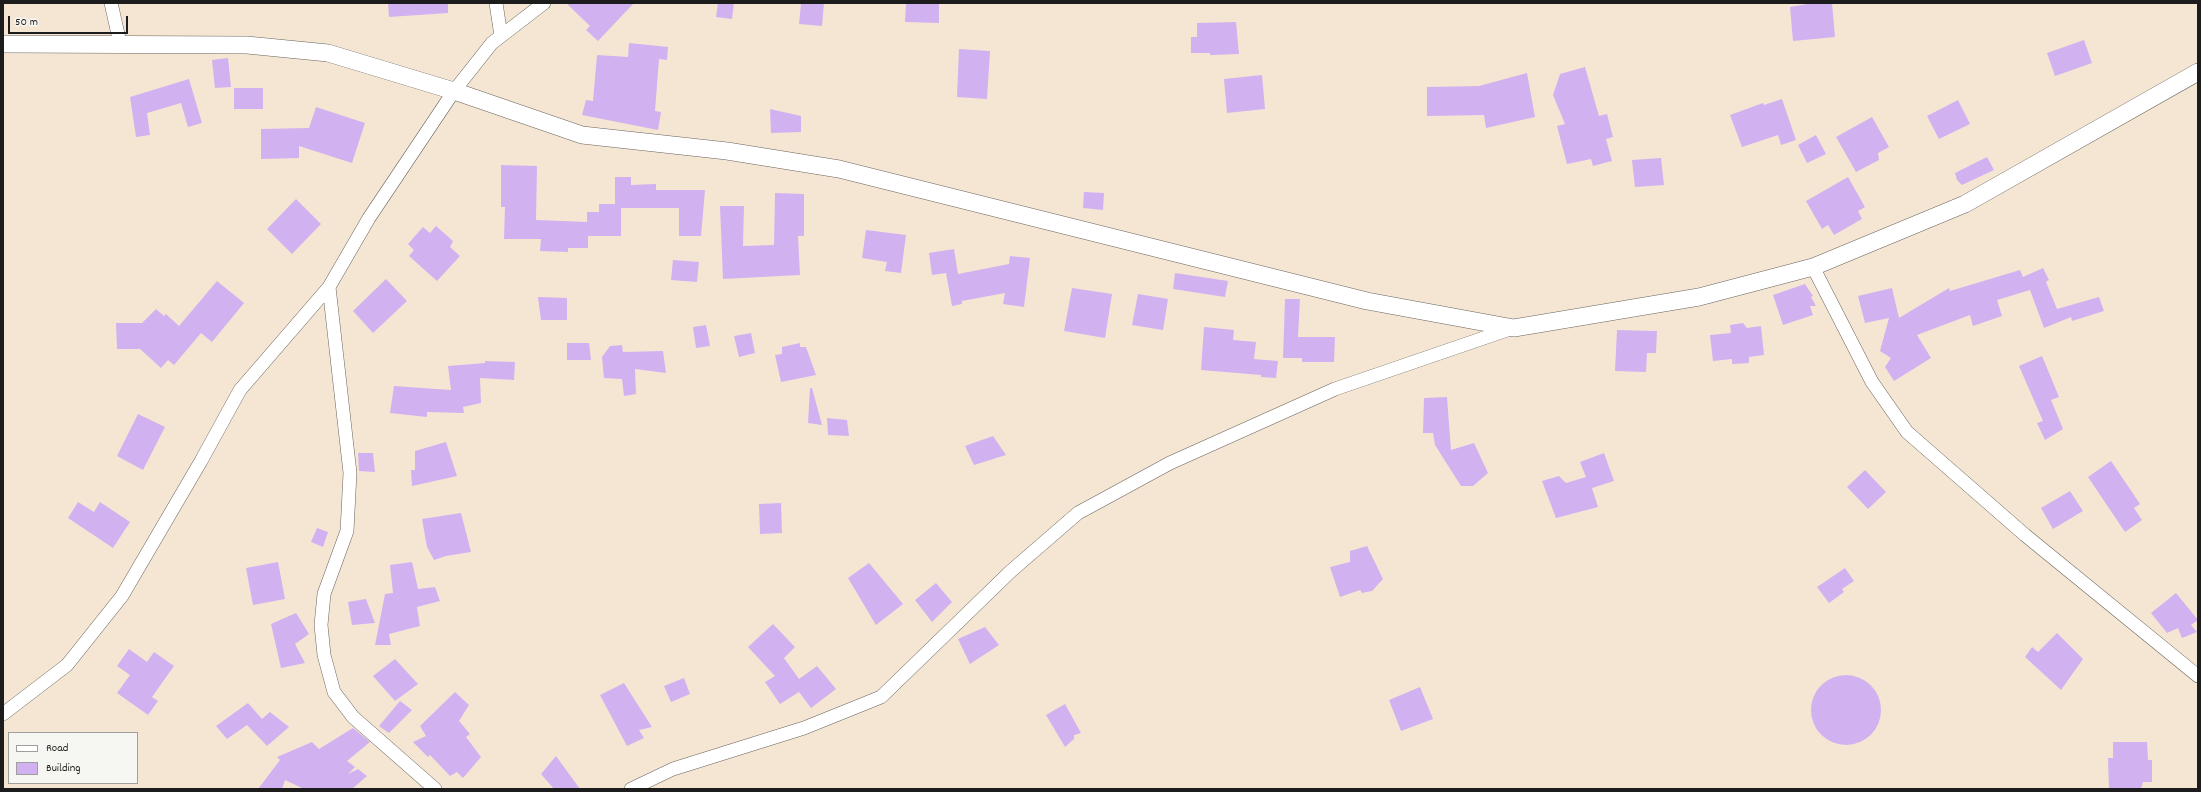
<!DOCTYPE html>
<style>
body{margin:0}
#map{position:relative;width:2201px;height:792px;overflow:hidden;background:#f5e6d4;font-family:Dekko,sans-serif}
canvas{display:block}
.frame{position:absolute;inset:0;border:4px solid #1c1c1c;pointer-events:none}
.legend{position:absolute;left:8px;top:732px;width:130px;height:52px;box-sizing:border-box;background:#f6f6f2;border:1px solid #9f9f9c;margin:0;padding:5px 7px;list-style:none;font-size:12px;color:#1c1c1c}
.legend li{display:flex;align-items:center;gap:8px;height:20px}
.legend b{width:20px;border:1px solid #9f9f9c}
.scale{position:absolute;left:8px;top:16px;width:120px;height:18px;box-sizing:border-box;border:2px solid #1c1c1c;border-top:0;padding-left:5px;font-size:12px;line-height:14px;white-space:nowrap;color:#1c1c1c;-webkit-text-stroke:3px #f6f6f2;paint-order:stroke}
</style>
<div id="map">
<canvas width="2201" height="792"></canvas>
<div class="frame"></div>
<ul class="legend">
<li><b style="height:5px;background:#fff"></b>Road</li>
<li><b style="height:11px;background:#d2b1f1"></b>Building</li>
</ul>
<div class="scale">50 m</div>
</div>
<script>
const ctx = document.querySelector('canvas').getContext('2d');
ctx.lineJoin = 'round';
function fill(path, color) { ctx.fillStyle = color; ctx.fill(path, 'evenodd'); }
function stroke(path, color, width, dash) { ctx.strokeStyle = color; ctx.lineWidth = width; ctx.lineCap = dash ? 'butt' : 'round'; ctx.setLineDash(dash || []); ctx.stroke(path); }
fill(new Path2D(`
 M388,3H448V13L389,17Z
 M566,3H634L598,41L586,30L590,26Z
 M718,3H734L732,19L716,17Z
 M801,3H824L822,26L799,24Z
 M906,3H939V23L905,22Z
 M1813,3H1832L1835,37L1793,41L1790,7Z
 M1236,22L1239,54L1210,55V53H1191V37H1197V23Z
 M2084,40L2092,63L2055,76L2047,53Z
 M629,43L668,47L667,60L659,59L655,111L661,112L658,130L582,115L586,100L593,101L597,55L628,57Z
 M959,49L990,51L987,99L957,97Z
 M228,58L231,87L215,88L212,60Z
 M1585,67L1599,116L1607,114L1613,137L1606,139L1612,161L1593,166L1591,159L1567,164L1557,126L1565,124L1553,95L1560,74Z
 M1527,73L1535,117L1486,128L1484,115L1427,116V87L1479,86Z
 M1262,75L1265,109L1227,113L1224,79Z
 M189,79L202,123L188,127L181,103L147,113L150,135L136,137L130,97Z
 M234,88H263V109H234Z
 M1782,99L1796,140L1781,145L1778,135L1742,147L1730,115L1763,103L1764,105Z
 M1958,100L1970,124L1939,139L1927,116Z
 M316,107L365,123L352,163L299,146V158L261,159V129L309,128Z
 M770,109L801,116V132L771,133Z
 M1872,117L1889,147L1878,153L1879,160L1856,172L1836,137Z
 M1816,135L1826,154L1807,163L1798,145Z
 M1987,157L1994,170L1962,185L1957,180L1955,173Z
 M1661,158L1664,185L1635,187L1632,160Z
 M501,165L537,166L536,220L587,222V212H599V204H615V177H631V185L656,184V190H705L701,236H679V208H621V236H588V248H568V252L540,251L541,239H504L505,207H501Z
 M1848,177L1865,207L1858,211L1862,219L1834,235L1828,225L1822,229L1806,201Z
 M1084,192L1104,193L1103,210L1083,208Z
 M775,193L804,194V236H798L800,275L723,279L720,206H744L743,246L774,245Z
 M296,199L321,224L292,254L267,229Z
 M436,226L453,241L450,247L460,256L437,281L409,256L414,250L408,244L423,227L430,233Z
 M866,230L906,235L901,273L885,271L887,262L862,258Z
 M954,249L958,274L1009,264L1010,256L1030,258L1024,307L1003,304L1005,293L962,301V304L952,306L946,273L932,275L929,253Z
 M673,260L699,262L697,282L671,280Z
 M2043,268L2049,280L2046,282L2057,309L2099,297L2104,311L2072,321L2071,317L2044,328L2030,290L1997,300L2002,316L1973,326L1970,315L1917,335L1931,358L1894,381L1885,367L1891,358L1880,351L1889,318L1865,323L1858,296L1892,288L1899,318L1949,288L1950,291L2020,270L2023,277Z
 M1175,273L1228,281L1225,297L1173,289Z
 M386,279L407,301L373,333L353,311Z
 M217,281L244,303L212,342L201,333L174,365L168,360L161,368L140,349H117L116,323H142L156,309L164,316L166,314L179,326Z
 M1805,284L1813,296L1811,297L1816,306H1810L1813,315L1783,325L1773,295Z
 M1072,288L1112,294L1105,338L1064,331Z
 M1138,294L1168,299L1163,330L1132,325Z
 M538,297L567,298V320H541Z
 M1285,299H1300L1298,337H1335L1334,362H1302V358H1283Z
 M1743,323L1747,328L1761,326L1764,355L1749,357V363L1732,364V359L1713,361L1710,335L1731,333L1730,325Z
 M706,325L710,346L696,348L693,327Z
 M1204,327L1234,330L1233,340L1256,342L1254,359L1278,361L1276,378L1261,377V375L1201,370Z
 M1617,330L1657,331L1656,353H1647L1646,372L1615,371Z
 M751,333L755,353L739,357L734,336Z
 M567,343H589L591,360H567Z
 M800,343V347H806L816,375L781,382L775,355L782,354V347Z
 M622,345L623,352L663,351L666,373L635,369L636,394L624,396L622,379L604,378L602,357L610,346Z
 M2042,356L2059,397L2051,400L2063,429L2045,440L2037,423L2043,421L2019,366Z
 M485,361L515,362L514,380L480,378L481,403L463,407L464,413L427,412V417L390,413L394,386L451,390L448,366L485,363Z
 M810,388H812L822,425L808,423Z
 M1447,397L1451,450L1474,443L1488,473L1473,486H1461L1435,445L1433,433H1423L1424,398Z
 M138,414L165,427L143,470L117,456Z
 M827,418L847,420L849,436L828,435Z
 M993,436L1006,455L974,465L965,446Z
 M446,442L457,476L412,486L411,470H415V451Z
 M358,453H373L375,472L359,471Z
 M1604,453L1614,481L1592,488L1598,507L1556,518L1542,481L1559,476L1566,483L1586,477L1580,462Z
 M2111,461L2140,504L2134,508L2142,520L2125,532L2088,477Z
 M1865,470L1886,492L1868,509L1847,487Z
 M2070,491L2083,511L2053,529L2041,508Z
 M78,502L94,512L100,502L130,522L113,548L68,518Z
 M781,503L782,533L760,534L759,504Z
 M461,513L471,552L446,556L434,560L427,547L422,519Z
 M317,528L328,532L323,547L311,542Z
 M1367,546L1383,579L1372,591L1362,593L1360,590L1340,597L1330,567L1350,562V551Z
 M278,562L285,599L253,605L246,568Z
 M412,562L418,589L435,587L440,601L417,607L420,626L389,634L391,645H375L385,594L393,593L390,565Z
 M869,563L903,604L876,625L848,578Z
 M1845,568L1854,581L1842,589L1844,592L1829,603L1817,587Z
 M936,583L952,602L932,622L915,600Z
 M2176,593L2198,620L2191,625L2197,632L2182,638L2178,628L2167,633L2151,613Z
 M366,599L375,623L352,625L348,602Z
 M296,613L309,634L295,644L305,663L281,668L271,624Z
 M773,624L795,647L784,658L799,679L817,666L836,689L811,708L799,692L780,704L765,682L775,676L748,647Z
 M985,627L999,645L970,664L958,639Z
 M2057,633L2083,659L2061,690L2025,657L2032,647L2038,652Z
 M129,649L147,662L154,652L174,666L152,697L158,701L148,715L117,693L130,675L117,666Z
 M395,659L418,684L395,701L373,676Z
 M1811 710a35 35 0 1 1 70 0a35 35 0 1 1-70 0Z
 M684,678L690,694L671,702L664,686Z
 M624,683L652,727L639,730L644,738L627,746L600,695Z
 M1420,687L1433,719L1401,731L1389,700Z
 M455,692L469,705L459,721L470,734L466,737L481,757L463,778L457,772L450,776L430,755L428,757L413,742L426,736L420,726Z
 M400,701L412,710L389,733L379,726Z
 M248,703L262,719L270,712L289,727L267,746L247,725L227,739L216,726Z
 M1065,704L1081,733L1074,735V739L1065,747L1046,715Z
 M353,728L370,742L347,761L355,767L348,774L358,769L367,776L352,789H304L285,780L282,789H258L280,760L277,757L312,742L319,749Z
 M2113,742H2147L2148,760H2152V782H2143L2141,789H2109L2108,758H2113Z
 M556,756L580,789H554L541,774Z`), '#d2b1f1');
const minor = new Path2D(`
 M111,3L120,43
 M496,3L501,36
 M1813,267L1872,382L1907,432L2025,535L2198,676
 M329,287L350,473L347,531L324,594L321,625L324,655L334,692L353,717L435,789
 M3,714L67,665L122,596L201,461L240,390L329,287L369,218L454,91L492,43L544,3
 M631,789L673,769L804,728L881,697L1011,571L1078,513L1170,463L1335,389L1513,328`);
const tertiary = new Path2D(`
 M3,44L247,45L328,53L454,91L582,135L727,151L839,169L1367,301L1514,328L1699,297L1813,267L1965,204L2198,72`);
stroke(minor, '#68635c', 14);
stroke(tertiary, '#68635c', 18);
stroke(minor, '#fff', 13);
stroke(tertiary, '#fff', 17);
</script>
